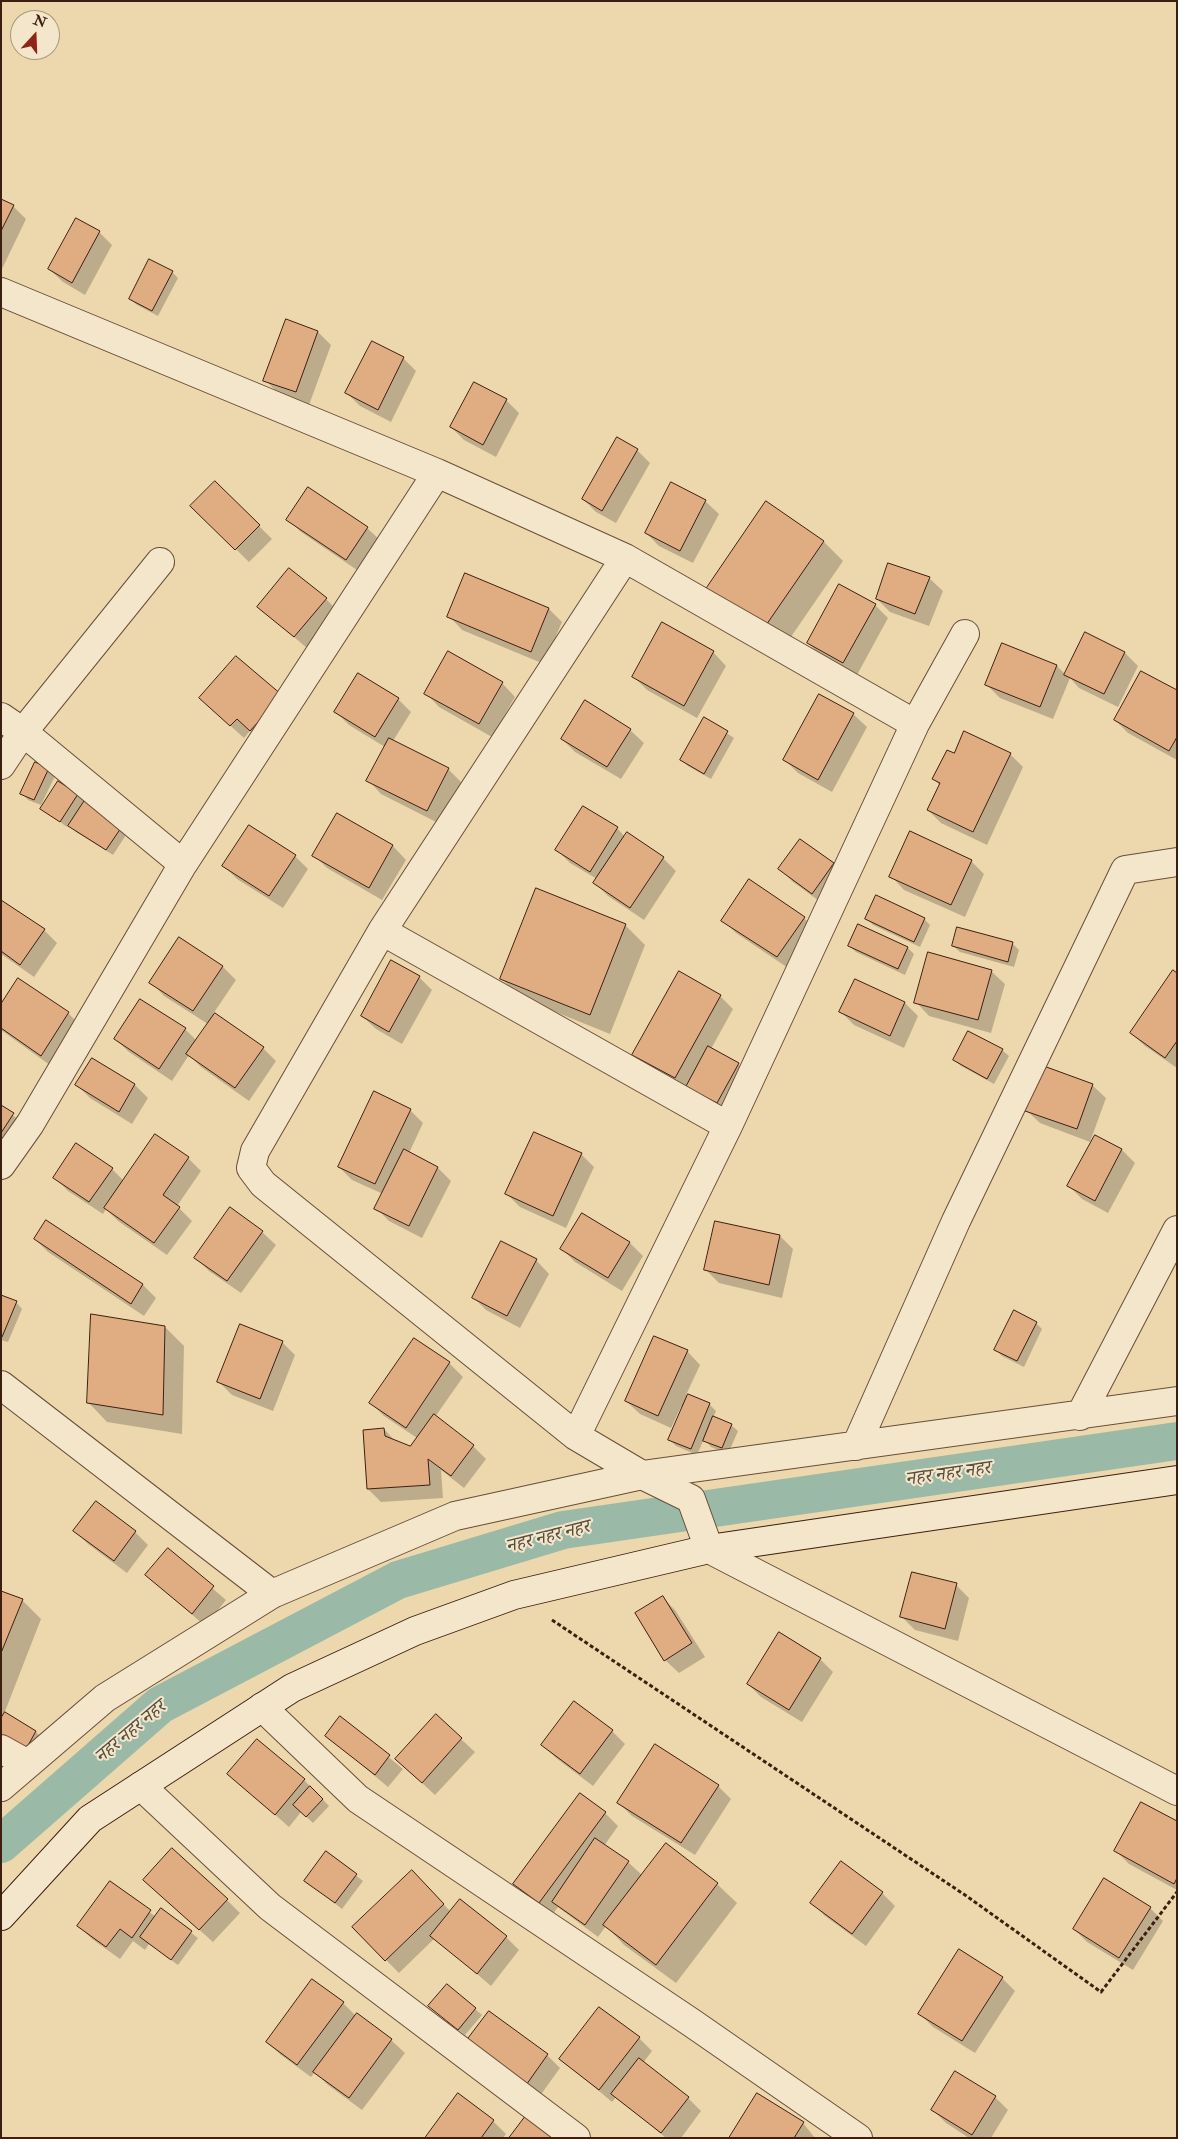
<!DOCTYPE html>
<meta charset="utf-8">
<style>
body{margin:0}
#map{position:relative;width:1178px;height:2139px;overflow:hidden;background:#edd8ae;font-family:"IM FELL Double Pica",serif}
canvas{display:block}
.frame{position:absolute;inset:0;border:2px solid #3d1f11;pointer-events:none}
.north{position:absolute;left:10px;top:10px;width:50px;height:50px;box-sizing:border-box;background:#f3e6ca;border:1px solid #aa9680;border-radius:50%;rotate:20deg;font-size:14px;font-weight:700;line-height:20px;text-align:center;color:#3d1f11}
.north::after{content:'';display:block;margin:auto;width:18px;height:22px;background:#8f2418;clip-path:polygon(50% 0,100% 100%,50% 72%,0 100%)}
</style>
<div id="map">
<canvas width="1178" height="2139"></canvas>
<div class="frame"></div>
<div class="north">N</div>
</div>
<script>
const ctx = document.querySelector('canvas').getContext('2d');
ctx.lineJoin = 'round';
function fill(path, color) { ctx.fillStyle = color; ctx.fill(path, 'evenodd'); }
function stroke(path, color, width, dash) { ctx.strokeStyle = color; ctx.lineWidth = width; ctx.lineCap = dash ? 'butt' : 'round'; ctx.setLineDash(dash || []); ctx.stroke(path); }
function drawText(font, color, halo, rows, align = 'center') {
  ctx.font = font + ' "IM FELL Double Pica","Noto Serif Devanagari",serif'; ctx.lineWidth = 4; ctx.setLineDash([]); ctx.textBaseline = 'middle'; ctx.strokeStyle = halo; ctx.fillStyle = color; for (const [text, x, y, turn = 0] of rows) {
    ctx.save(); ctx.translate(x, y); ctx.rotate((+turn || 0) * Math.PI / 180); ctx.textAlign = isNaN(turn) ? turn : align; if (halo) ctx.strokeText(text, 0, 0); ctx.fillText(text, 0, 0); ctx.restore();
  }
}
fill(new Path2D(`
 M1,201L13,206L26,219L1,271Z
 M99,232L112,245L85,295L63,282L49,269Z
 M172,272L178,278L158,316L137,305L130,299Z
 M318,332L331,345L309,405L278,393L265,380Z
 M403,358L416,371L391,422L360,406L347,393Z
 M506,400L519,413L496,457L464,440L451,427Z
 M637,450L650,463L616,523L596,512L583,499Z
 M215,482L272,539L249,562L192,506Z
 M308,489L367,528L381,541L360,572L301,532L288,519Z
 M705,501L719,514L693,563L659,546L646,533Z
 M824,542L843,561L782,650L725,611Z
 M929,578L943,591L929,626L890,612L877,599Z
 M326,599L339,612L308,649L259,607Z
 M875,605L888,618L857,675L821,656L808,643Z
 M549,609L562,622L544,664L462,630L449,616Z
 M663,624L713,652L726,666L697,718L647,690L634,677Z
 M1086,634L1125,653L1138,666L1118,707L1079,688L1070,678L1053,719L1000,698L987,685L1057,666L1066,675Z
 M502,683L515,697L492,737L439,707L426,693Z
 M1177,692V760L1128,733L1115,720Z
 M281,696L264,743L250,731L244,738L214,711Z
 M820,696L853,714L867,727L832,792L798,773L785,760Z
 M398,699L411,712L393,741L449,770L462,783L440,824L381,794L368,780L385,747L349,725L336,712Z
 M585,702L630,730L644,743L621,779L575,752L562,739Z
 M705,719L734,738L711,779L688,766L681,759Z
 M1010,754L1023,767L987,845L941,823L928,810L940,786L934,779L954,755Z
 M49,769L55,776L41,805L28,800L22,793Z
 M77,795L128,832L113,855L76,832L69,824L67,827L42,809Z
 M337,814L393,846L406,860L382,900L327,868L314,855Z
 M617,828L625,837L663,858L676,871L644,920L608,896L595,883L597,879L570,863L557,850Z
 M295,856L308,869L283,908L237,879L224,866Z
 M971,861L984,874L965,917L904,890L891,876Z
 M833,864L846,877L826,906L793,882L780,869Z
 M537,890L625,925L645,945L610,1034L521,998L502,979Z
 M1,901L44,930L57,943L34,977L1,954Z
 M804,918L817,931L791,970L736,933L723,920Z
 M867,919H924L930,925L920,947L873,925Z
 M859,926L908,948L914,954L905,975L856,952L849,946Z
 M180,939L223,967L236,980L213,1014L263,1048L276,1061L249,1101L201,1067L189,1055L172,1081L129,1052L115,1039L185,1029L197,1041L208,1024L164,996L151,982Z
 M1012,943L1019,950L1014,967L960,952L953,946Z
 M991,971L1005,984L991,1033L929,1016L916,1002Z
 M1177,975V1068L1145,1046L1131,1033Z
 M419,977L432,990L402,1044L376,1029L362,1016Z
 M855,980L905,1003L918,1016L904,1048L854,1025L841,1012Z
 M720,996L733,1009L711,1049L738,1064L751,1077L731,1115L647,1068L634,1055Z
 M1,1006L68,1013L81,1026L54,1068L1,1030Z
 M1002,1050L1009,1056L994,1084L961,1066L954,1060Z
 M92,1059L135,1085L148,1098L132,1124L90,1098L77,1085Z
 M1092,1085L1106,1098L1090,1142L1040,1123L1026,1110Z
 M1,1106L20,1121L1,1148Z
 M410,1110L423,1123L409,1153L438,1168L451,1181L422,1238L389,1221L376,1208L383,1194L352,1180L339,1167Z
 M1095,1136L1122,1150L1135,1163L1108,1213L1082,1199L1069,1186Z
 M581,1154L594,1167L566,1228L520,1207L507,1194Z
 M188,1158L201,1171L177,1206L192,1221L167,1255L118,1221L106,1209L103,1214L68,1191L55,1178L112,1169L124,1181Z
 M231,1209L262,1232L276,1245L241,1293L209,1271L196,1258Z
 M582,1214L630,1243L643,1256L622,1291L575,1262L562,1249Z
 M47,1222L143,1285L156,1298L144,1316L48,1252L35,1239Z
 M780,1236L793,1249L782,1298L719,1283L706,1270Z
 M536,1260L549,1274L520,1328L486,1310L473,1297Z
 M1,1296L16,1302L22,1309L8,1342L1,1340Z
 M1036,1323L1042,1329L1024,1367L1002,1356L996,1350Z
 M165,1327L184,1346L182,1434L107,1422L88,1402Z
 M414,1340L449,1363L463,1377L435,1417L473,1446L486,1459L464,1488L441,1470L443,1498L381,1502L368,1489L384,1429L396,1442L411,1447L417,1438L384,1416L371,1403Z
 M282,1342L295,1355L273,1411L232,1395L218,1381Z
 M687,1351L700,1365L686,1395L709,1404L716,1411L713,1418L731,1425L738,1431L728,1454L711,1447L704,1439L697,1455L676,1446L670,1440L683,1408L681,1407L671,1428L640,1414L626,1401Z
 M75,1531L135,1532L148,1545L127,1573L88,1544Z
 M168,1550L226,1600L205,1626L147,1575Z
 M956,1585L969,1598L958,1641L915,1630L902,1617Z
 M1,1592L22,1600L41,1619L4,1714L36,1732L42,1738L31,1757L1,1720Z
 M662,1597L675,1610L705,1657L679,1673L665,1660Z
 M820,1659L833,1672L802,1722L761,1697L748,1684Z
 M575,1702L612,1731L625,1744L593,1786L556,1758L543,1745Z
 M436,1716L475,1752L435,1795L410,1772Z
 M341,1718L403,1769L388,1787L327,1736Z
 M229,1774L304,1780L329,1806L313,1823L301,1812L289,1827Z
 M718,1786L731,1799L695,1855L632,1816L619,1803Z
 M605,1813L618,1826L604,1846L628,1862L643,1876L666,1845L717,1884L737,1903L676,1983L624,1945L606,1926L598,1937L558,1907L552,1915L528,1897L515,1884Z
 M1177,1823V1890L1129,1864L1116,1851Z
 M327,1853L363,1881L342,1909L306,1881Z
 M110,1883L156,1917L161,1910L198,1938L178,1965L149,1944L145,1950L133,1941L120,1959L92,1939L79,1926Z
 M425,1885L451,1912L506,1937L519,1950L491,1986L435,1938L399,1973L386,1960Z
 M158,1893L227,1900L240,1913L213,1942Z
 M882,1893L895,1906L866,1946L825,1916L812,1903Z
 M1150,1908L1163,1921L1133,1970L1087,1942L1074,1929Z
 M1002,1978L1015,1991L975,2053L933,2027L920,2014Z
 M343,2003L356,2016L391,2040L405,2053L362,2110L328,2085L315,2072L311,2077L281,2055L267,2042Z
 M475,2009L482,2015L465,2035L436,2012Z
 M639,2038L652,2051L643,2063L688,2098L701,2111L681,2138H666L616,2097L612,2102L561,2059Z
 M547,2055L560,2068L537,2100L479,2057Z
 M995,2097L1008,2110L991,2138H969L946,2123L933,2110Z
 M493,2121L506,2134L503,2138H427Z
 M803,2123L815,2138H731Z`), '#0003');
stroke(new Path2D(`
 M1,1844L160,1705L398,1580L563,1530L1177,1441`), '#9abaa7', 38);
const building = new Path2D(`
 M1,199L14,205L1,231Z
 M76,218L100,231L72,283L48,269Z
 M149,259L173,271L152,311L129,299Z
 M286,319L318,331L296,392L263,381Z
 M372,341L404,357L378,410L345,393Z
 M474,382L507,399L483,445L450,427Z
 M617,437L638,449L602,511L582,499Z
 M215,481L260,525L235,550L190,506Z
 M671,482L706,500L680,551L645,533Z
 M308,487L368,527L346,560L286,520Z
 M766,501L824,541L762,631L704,592Z
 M888,563L930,577L915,614L876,599Z
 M289,568L327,598L294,637L257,607Z
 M465,573L549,608L531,652L447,617Z
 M839,584L876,604L843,663L807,643Z
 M662,622L714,651L684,706L632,677Z
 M1085,632L1125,652L1104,694L1064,675Z
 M1002,643L1057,665L1040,707L985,685Z
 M448,651L503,682L479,724L424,694Z
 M236,656L282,695L250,731L237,719L230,726L199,698Z
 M1141,671L1177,690V737L1169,751L1114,720Z
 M358,673L399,698L375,737L334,712Z
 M819,694L854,713L818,780L783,760Z
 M585,700L631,729L607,767L561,739Z
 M704,717L728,731L704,774L680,760Z
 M964,731L1011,753L973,832L927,810L940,783L932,779L947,750L954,753Z
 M389,738L449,768L427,811L366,781Z
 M35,762L49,768L34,800L20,794Z
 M58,781L78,794L60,822L40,809Z
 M85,800L123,825L106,850L68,826Z
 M583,806L618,827L590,872L555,850Z
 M337,813L393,845L369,888L312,856Z
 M249,825L296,855L269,896L222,866Z
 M910,831L972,860L951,905L889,877Z
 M627,832L664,857L630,908L593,883Z
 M800,839L834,863L812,894L778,869Z
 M749,879L805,917L777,957L721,921Z
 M536,888L626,924L590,1015L500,979Z
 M876,895L925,918L914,942L865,919Z
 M1,900L45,929L20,965L1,951Z
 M858,924L908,947L898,969L848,946Z
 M957,927L1013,942L1008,962L952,946Z
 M179,937L223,966L193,1011L149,983Z
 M928,952L992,970L978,1020L914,1003Z
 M391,960L420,976L389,1032L361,1016Z
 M1173,970L1177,973V1041L1165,1058L1130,1033Z
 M679,971L721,995L675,1078L632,1055Z
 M18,978L69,1012L41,1056L1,1028V1004Z
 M855,979L905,1002L890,1036L839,1012Z
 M140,999L186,1028L159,1069L114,1039Z
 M215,1013L264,1047L235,1088L186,1054Z
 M968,1031L1003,1049L987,1079L953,1060Z
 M708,1046L739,1063L717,1103L686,1087Z
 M92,1058L135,1084L119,1112L75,1085Z
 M1041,1065L1093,1084L1077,1129L1025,1111Z
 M374,1091L411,1109L375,1184L338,1167Z
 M1,1105L14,1113L1,1133Z
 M534,1132L582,1153L553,1216L505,1194Z
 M155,1134L189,1157L163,1195L180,1207L154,1243L104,1208Z
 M1095,1135L1122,1149L1095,1201L1067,1186Z
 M76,1143L113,1168L89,1202L53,1178Z
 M404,1149L438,1167L409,1226L374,1209Z
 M230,1207L263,1231L227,1281L194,1258Z
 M582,1213L630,1242L608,1278L560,1249Z
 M46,1220L143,1284L131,1304L34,1239Z
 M715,1221L780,1235L769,1285L704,1270Z
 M501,1241L537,1259L507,1316L472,1298Z
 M1,1295L17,1301L2,1337H1Z
 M1014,1310L1037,1322L1017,1361L994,1350Z
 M91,1314L165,1326L163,1415L87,1403Z
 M240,1324L283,1341L260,1399L217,1382Z
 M654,1336L688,1350L658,1416L625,1401Z
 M414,1338L450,1362L406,1428L369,1403Z
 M688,1394L710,1403L691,1449L668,1440Z
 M434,1414L474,1445L451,1476L428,1459L430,1485L367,1489L363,1430L384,1428L385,1436L410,1446Z
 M713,1416L732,1424L722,1448L703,1441Z
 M96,1501L136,1531L114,1561L73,1531Z
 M168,1548L214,1586L192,1614L145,1575Z
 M912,1572L957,1583L945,1629L900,1617Z
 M1,1591L23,1599L1,1653Z
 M663,1596L692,1643L664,1661L635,1613Z
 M779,1632L821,1658L789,1710L747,1684Z
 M574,1701L613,1730L580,1774L541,1745Z
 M5,1712L36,1731L25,1751L1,1738V1718Z
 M436,1714L462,1738L422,1783L395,1759Z
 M340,1716L390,1755L375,1775L325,1736Z
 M257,1739L305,1779L275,1815L227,1774Z
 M655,1744L719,1785L681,1843L617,1803Z
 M310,1786L323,1799L306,1817L293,1805Z
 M580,1793L606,1812L539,1903L513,1884Z
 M1141,1802L1177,1821V1878L1174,1884L1114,1851Z
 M595,1838L629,1861L585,1925L552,1902Z
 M666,1843L718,1883L656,1965L603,1925Z
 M172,1848L228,1899L199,1930L143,1880Z
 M326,1851L357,1874L335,1903L304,1881Z
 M841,1861L883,1892L852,1934L810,1903Z
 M412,1870L444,1904L385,1961L352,1927Z
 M1104,1878L1151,1907L1119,1958L1073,1929Z
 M110,1881L151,1910L132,1938L120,1929L106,1947L77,1926Z
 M460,1899L507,1936L477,1974L430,1936Z
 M161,1908L192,1931L171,1960L140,1937Z
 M959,1949L1003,1977L962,2041L918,2014Z
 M312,1979L344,2002L297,2065L266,2042Z
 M447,1984L476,2008L458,2030L428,2006Z
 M599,2007L640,2037L599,2090L559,2059Z
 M489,2011L548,2054L524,2088L464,2044Z
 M357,2013L392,2039L349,2098L313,2072Z
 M639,2058L689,2097L661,2133L611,2094Z
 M955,2071L996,2096L972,2135L931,2110Z
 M458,2093L494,2120L481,2138H425Z
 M757,2093L804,2122L794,2138H729Z
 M528,2113L563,2138H509Z`);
fill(building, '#e0ac81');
stroke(building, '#3d1f11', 1);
const minor = new Path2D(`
 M1,292L437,473L625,558L915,724
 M625,558L382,931L255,1151L251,1168L263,1184L576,1436L642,1475L691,1499L709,1549L1177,1791
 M1,717L23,732L183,864
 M1,765L23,732L160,562
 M382,931L728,1126
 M1,1165L30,1124L183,864L437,473
 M1,1385L272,1594
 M1080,1416L1177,1230
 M576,1436L728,1126L915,724L965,634
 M856,1446L956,1221L1125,870L1177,862
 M262,1707L358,1799L692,2023L858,2138
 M1,1749L28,1764
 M141,1786L270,1907L576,2138
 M1,1787L105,1698L272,1594L455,1516L642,1475L1177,1401`);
const secondary = new Path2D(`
 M1,1916L90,1819L292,1688L415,1631L514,1595L709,1549L1177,1480`);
stroke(minor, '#694d38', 30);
stroke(secondary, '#3d1f11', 30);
stroke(new Path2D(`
 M552,1620L965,1895L1101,1992L1177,1892`), '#3d1f11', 3, [4, 2.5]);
stroke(minor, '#f3e6ca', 28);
stroke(secondary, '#f3e6ca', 28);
drawText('italic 19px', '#594e3e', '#f3e6ca', [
 ["नहर नहर नहर",948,1475,-8],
 ["नहर नहर नहर",548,1538,-14],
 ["नहर नहर नहर",131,1733,-40]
]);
</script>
